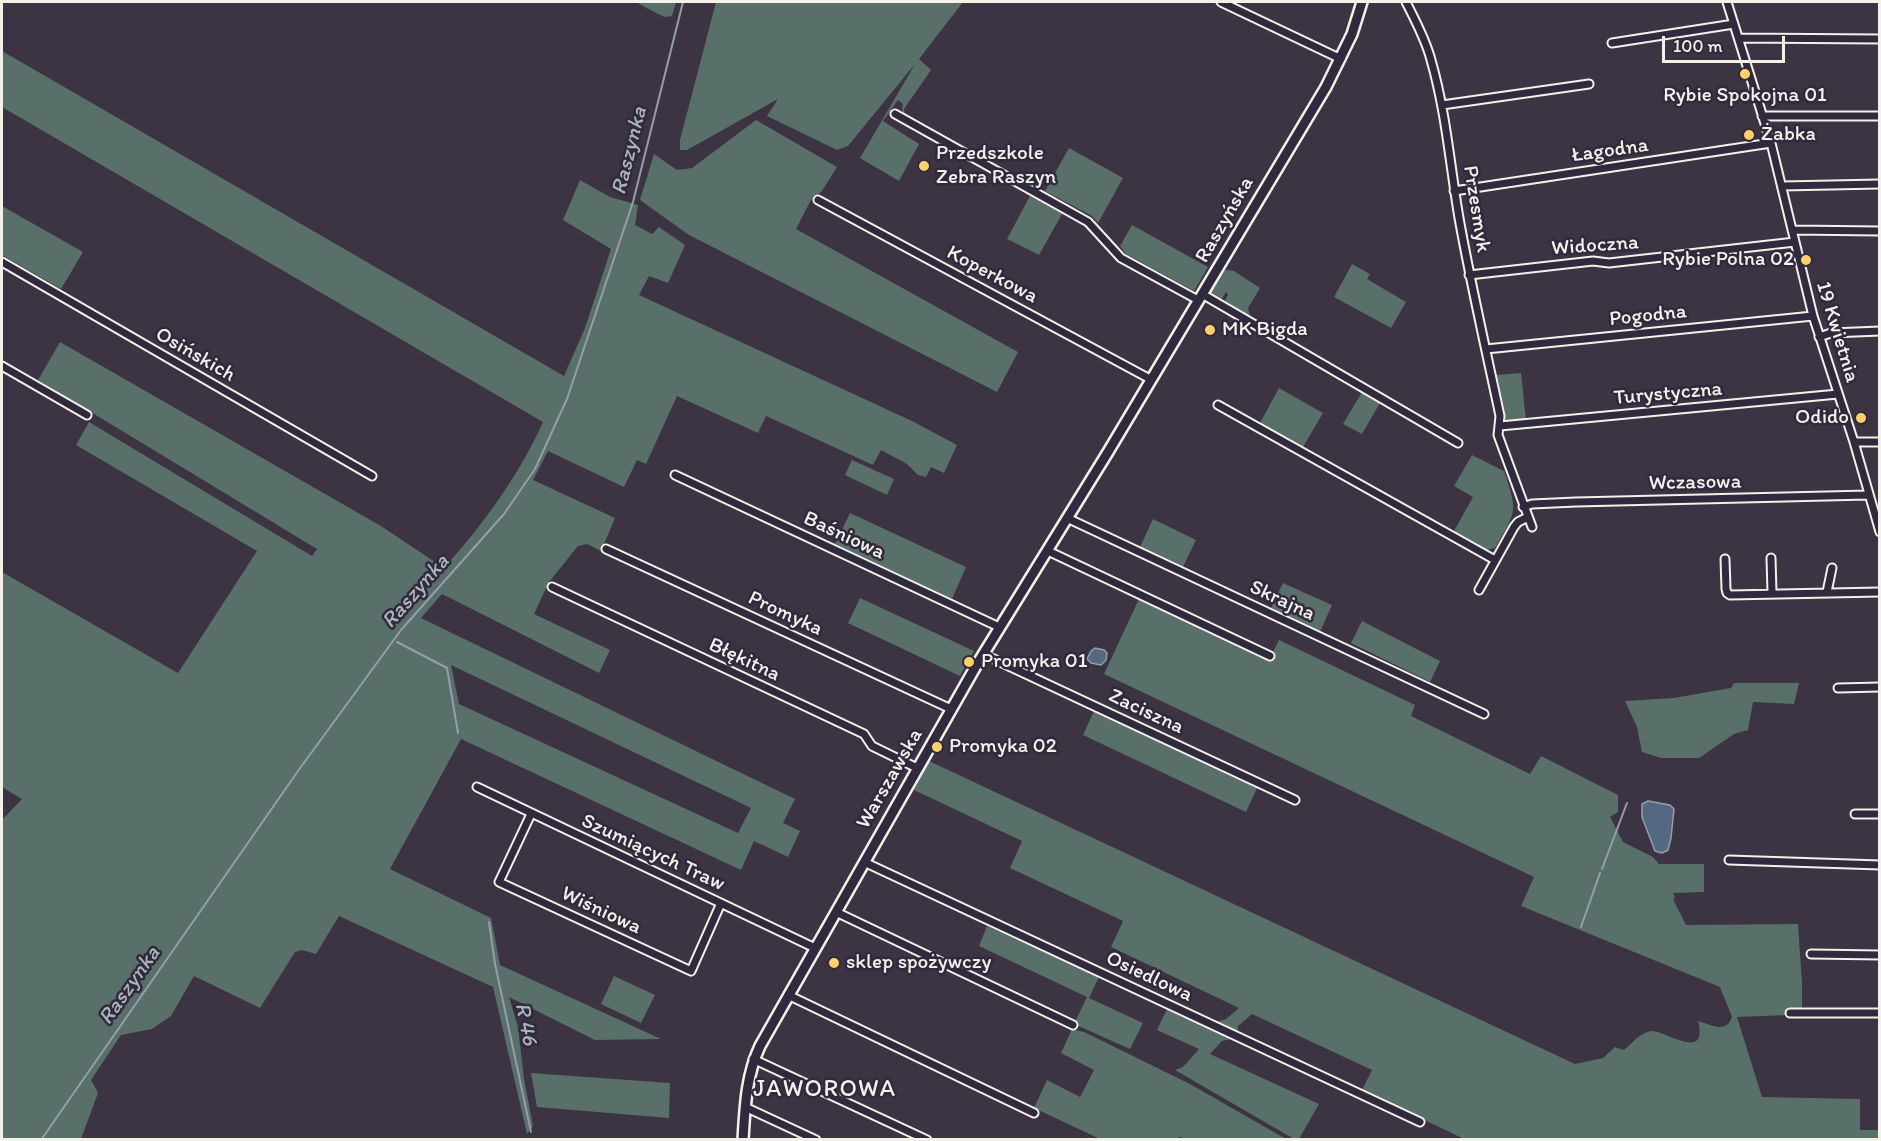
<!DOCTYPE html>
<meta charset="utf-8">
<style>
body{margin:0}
#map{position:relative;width:1881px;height:1141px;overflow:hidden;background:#3c3343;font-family:Itim,sans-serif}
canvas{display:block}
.frame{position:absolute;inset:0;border:3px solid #f4f1e8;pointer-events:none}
.scale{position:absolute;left:1662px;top:36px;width:123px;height:27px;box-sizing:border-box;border:3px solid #f4f1e8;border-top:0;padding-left:8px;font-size:18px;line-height:21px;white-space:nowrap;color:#f4f1e8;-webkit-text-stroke:4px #2f2a3d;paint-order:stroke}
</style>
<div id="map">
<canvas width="1881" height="1141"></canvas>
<div class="frame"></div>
<div class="scale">100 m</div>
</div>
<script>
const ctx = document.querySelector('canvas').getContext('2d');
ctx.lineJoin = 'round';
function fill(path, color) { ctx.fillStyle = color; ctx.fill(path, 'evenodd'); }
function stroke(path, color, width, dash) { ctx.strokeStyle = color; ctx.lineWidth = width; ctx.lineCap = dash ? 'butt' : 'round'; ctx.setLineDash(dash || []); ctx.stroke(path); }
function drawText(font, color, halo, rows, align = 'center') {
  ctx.font = font + ' Itim,sans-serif'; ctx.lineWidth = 5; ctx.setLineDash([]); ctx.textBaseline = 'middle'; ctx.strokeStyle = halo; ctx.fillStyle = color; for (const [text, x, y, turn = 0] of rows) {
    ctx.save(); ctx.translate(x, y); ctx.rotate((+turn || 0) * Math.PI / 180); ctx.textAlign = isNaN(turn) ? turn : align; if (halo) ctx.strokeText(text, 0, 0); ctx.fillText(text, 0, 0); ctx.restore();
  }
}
fill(new Path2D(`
 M636,2H676L672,16L665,17L658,14Z
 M716,2H963L919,59L931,70L904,109L905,114L915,119L914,122C906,117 900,114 903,104L898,100L883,121L919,144L899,181L860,158L915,64L848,146L837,150L767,116L778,99L687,150H680V140Z
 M2,51L564,376L585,328L611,249L563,220L580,180L610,197L638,205L635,225L652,234L659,227L685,245L668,283L649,276L639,295L912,421L957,445L944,473L931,467L926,477L918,475L907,464L881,450L873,465L766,416L758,433L677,396L646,464L637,460L624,487L548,451L533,480L615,518L601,551L587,544L578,546L549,582L534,614L610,650L599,673L442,594L421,618L795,799L783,823L800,831L788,857L754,841L741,870L461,739L390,869L491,918L500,965L661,1039L595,1040L509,997L518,1027L524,1079L533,1126L527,1134L493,987L339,916L316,954L302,950L295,952L260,1008L194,976L171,1016L152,1029L121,1035L91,1080L98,1093L81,1139H2V820L22,799L2,787V572L178,673L257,551L76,445L89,422L312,556L317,549L38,380L60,342L381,526L444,568C483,525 519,475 543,422L2,107ZM451,665L751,808L738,833L459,704Z
 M756,120L837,167L822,191L811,200L796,229L1018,352L997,392L689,235L640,200L654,154L677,170L692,168Z
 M1069,148L1123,178L1098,223L1092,216L1045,191Z
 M1030,196L1062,214L1039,255L1007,239Z
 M2,206L83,252L61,289L2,255Z
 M1132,225L1208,267L1194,291L1126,254L1120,246Z
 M1352,264L1370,274L1367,279L1406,302L1391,328L1334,297Z
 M1228,270L1234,271L1260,288L1248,308L1250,317L1229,305V303L1225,301L1228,294L1226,292L1221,300L1209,294L1223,271Z
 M1521,373L1526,420L1507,422L1505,420L1495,375Z
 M1279,388L1323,413L1303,447L1260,423Z
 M1362,392L1380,403L1362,434L1343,424Z
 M1472,455L1504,471C1518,513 1517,510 1495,548L1487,550L1454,531L1473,497L1454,486Z
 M852,460L894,479L887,495L845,475Z
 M850,513L966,567L952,599L835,544Z
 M1153,519L1196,540L1183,567L1140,547Z
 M1283,583L1332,605L1320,632L1271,608Z
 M860,598L974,651L960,676L848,623Z
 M1139,599L1269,660L1279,640L1415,705L1411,716L1530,774L1541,756L1618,795V812L1610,817L1623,842L1653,857L1659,864H1704V892L1673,893L1675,898L1673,899L1686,925L1798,924L1802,983V1009H1790L1789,1015L1737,1017L1762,1097L1860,1099V1130H1879V1139H1464L1362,1090L1372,1070L1252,1014L1238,1026V1032L1216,1022L1226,1019L1239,1008L1111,947L1123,921L1010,868L1022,841L914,790L929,761L1575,1064L1603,1058L1615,1047L1624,1050C1632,1043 1641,1032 1652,1031C1664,1030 1709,1063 1698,1021C1712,1025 1726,1034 1732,1017L1720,987L1521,906L1534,877L1104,674Z
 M1362,621L1440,661L1430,682L1351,643Z
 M1734,683H1799L1794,704L1753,702L1748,730L1734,734L1699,758H1661L1642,752L1637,727L1625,701L1674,698L1731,688Z
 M1094,711L1257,788L1246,812L1083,735Z
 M987,926L1099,977L1089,998L1143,1023L1130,1049L1074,1024L1087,997L979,946Z
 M614,976L655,995L641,1023L601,1004Z
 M1167,1009L1231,1039L1222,1041L1210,1054L1319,1104L1299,1139H1294L1175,1070L1183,1067L1199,1049L1157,1030Z
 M1072,1029L1084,1032L1190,1084L1286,1139L1190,1140L1180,1137L1174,1140L1100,1139L1034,1108L1047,1080L1080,1097L1094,1070L1061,1053Z
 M531,1073L670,1083L669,1118L537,1107Z`), '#596f69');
const water = new Path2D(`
 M1095,648L1104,650L1107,653L1106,660L1101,665L1091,663L1087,659L1091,651Z
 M1648,801L1670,805L1674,809L1671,838L1668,850L1662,853L1655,851L1642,817V804Z`);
fill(water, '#566781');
stroke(water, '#959eaa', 1.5);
stroke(new Path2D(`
 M397,642L447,668L458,733
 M1602,869L1627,803
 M489,922L495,964L531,1132
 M1581,927L1600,873
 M41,1140L298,771L401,630L504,514L535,469L567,399L633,202L683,2`), '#959eaa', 2);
const minor = new Path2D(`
 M1221,2L1341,59
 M1406,2C1415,20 1426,40 1431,60C1446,112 1450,165 1459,218C1471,285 1486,350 1500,416L1498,435L1532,527
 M1727,2L1771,143L1813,316L1854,442L1880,532
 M1739,38L1880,39
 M1612,43L1734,24
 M1442,105L1589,84
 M895,114L1088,222L1121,258L1198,300
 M1762,116H1880
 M1782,186L1880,184
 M1454,191L1771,143
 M818,200L1150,379
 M1792,230L1880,231
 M2,262L372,476
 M1469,275L1593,261L1609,263L1795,242
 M1202,294L1458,443
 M1819,337L1831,333L1880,331
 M1486,349L1813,316
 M2,366L87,415
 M1218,405L1495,560
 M1500,426L1838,394
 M1854,442H1880
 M675,475L999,627
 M1523,507L1532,504L1576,502L1868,495
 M1067,518L1484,714
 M606,549L951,709
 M1048,551L1270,656
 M1771,558L1772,593
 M1725,559L1726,589L1727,593L1730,595L1880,592
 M552,587L864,734L872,746L917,768
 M1479,590L1514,527L1518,522L1528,517
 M1827,592L1832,568
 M983,654L1295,800
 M1838,688L1880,687
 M477,787L815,948
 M531,814L499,882L691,971L721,903
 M1855,814H1880
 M1729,860L1880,865
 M864,862L1420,1122
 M836,912L1073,1025
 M1811,954L1880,955
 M788,995L1034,1113
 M1790,1013H1880
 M753,1059L927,1140
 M745,1107L816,1140`);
const tertiary = new Path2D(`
 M743,1140C745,1107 746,1076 760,1046L976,666L1108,452L1326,87L1352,34L1362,2`);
stroke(minor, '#f4f1e8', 11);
stroke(tertiary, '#f4f1e8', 14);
stroke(minor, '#2f2a3d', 7);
stroke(tertiary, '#2f2a3d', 9);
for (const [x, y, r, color] of [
 [1745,74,6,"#ffd166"],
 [1749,135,6,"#ffd166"],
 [924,166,6,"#ffd166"],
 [1806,260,6,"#ffd166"],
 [1210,330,6,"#ffd166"],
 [1861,418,6,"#ffd166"],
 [969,662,6,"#ffd166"],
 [937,747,6,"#ffd166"],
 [834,963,6,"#ffd166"]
]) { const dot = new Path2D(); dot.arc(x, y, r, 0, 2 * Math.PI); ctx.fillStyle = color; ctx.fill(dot); stroke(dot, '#2f2a3d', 2); }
drawText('21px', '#f4f1e8', '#2f2a3d', [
 ["Rybie Spokojna 01",1745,96,"center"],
 ["Żabka",1761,135],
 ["Przedszkole",936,154],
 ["Zebra Raszyn",936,178],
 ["Rybie Polna 02",1794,260,"right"],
 ["MK Bigda",1222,330],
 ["Odido",1849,418,"right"],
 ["Promyka 01",981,662],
 ["Promyka 02",949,747],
 ["sklep spożywczy",846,963]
], 'left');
drawText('21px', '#f4f1e8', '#2f2a3d', [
 ["Łagodna",1610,151,-8],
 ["Przesmyk",1476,209,81],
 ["Raszyńska",1225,220,-60],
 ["Widoczna",1595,246,-4],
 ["Koperkowa",992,275,28],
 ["Pogodna",1648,316,-6],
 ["19 Kwietnia",1837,332,73],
 ["Osińskich",195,355,30],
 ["Turystyczna",1668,394,-5],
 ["Wczasowa",1695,483,-1],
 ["Baśniowa",844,536,25],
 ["Skrajna",1282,601,25],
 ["Promyka",785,614,25],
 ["Błękitna",744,660,25],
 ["Zaciszna",1146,712,25],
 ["Warszawska",890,779,-60],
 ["Szumiących Traw",653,853,25],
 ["Wiśniowa",601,911,25],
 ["Osiedlowa",1149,977,25]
]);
drawText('italic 22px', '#adb3ba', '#2f2a3d', [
 ["Raszynka",630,151,-76],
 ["Raszynka",416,592,-49],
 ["Raszynka",130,986,-55],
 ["R 46",525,1024,79]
]);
ctx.letterSpacing = '1.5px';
drawText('24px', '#f4f1e8', '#2f2a3d', [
 ["JAWOROWA",825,1090]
]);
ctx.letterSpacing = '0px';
</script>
